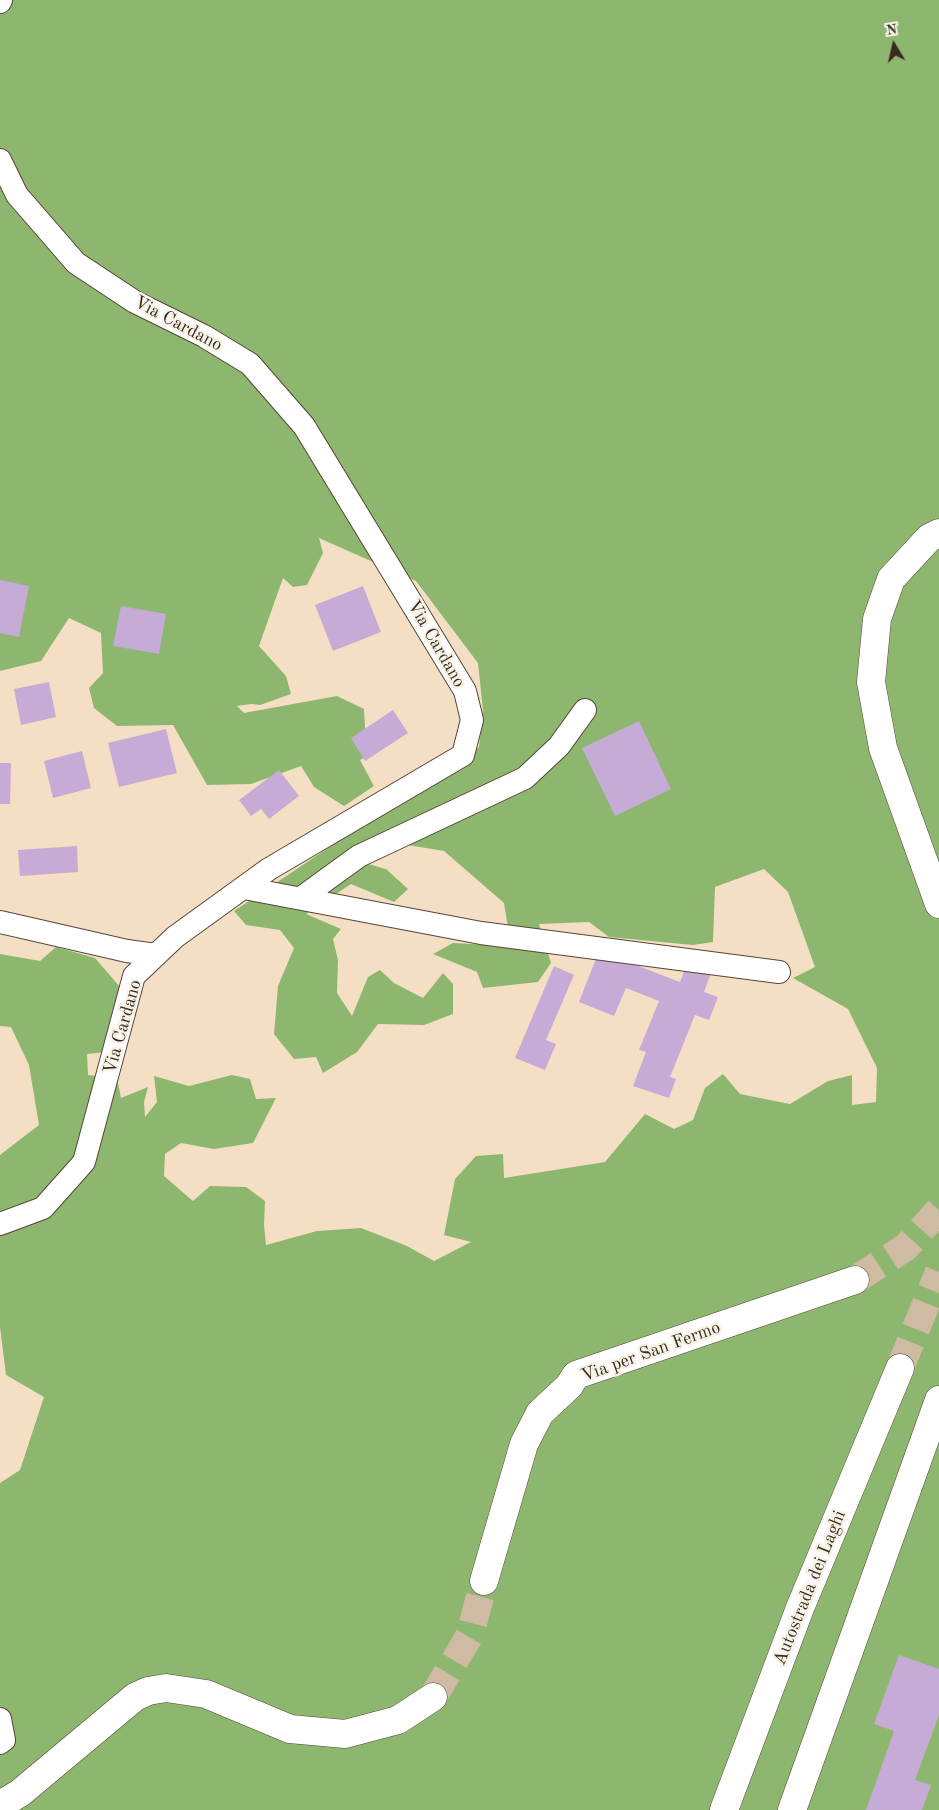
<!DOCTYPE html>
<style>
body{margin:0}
#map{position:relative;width:939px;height:1810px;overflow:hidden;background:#f4dfc5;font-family:"Old Standard TT",serif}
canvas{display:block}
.north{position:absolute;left:869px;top:20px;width:50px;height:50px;-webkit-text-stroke:4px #f7f3e8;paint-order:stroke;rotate:351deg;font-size:14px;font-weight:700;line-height:20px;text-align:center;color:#3b2a1e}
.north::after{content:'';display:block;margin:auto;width:18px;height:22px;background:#3b2a1e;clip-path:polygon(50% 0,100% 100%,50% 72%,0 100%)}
</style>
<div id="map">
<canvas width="939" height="1810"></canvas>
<div class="north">N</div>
</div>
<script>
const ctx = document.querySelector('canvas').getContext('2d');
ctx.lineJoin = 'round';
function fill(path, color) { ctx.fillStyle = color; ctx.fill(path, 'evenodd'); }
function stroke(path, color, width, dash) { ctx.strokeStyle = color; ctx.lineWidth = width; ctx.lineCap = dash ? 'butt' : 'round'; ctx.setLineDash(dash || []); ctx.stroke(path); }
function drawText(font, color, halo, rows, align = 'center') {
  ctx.font = font + ' "Old Standard TT",serif'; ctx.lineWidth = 5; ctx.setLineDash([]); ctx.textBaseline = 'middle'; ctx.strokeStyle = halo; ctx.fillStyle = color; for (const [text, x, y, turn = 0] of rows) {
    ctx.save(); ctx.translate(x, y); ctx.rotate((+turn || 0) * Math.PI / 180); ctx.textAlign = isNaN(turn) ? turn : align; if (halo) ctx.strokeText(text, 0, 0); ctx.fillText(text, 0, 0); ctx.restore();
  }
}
fill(new Path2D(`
 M0,0H939V1810H0V1483L20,1470L44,1397L6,1375L0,1327V1155L39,1125L29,1065L11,1027L0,1026V954L40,961L56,947L95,958L120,987L111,1016L129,1032L125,1050L87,1054L88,1075L117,1078L121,1098L148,1087L144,1102L145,1117L157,1102L154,1076L189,1086L232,1075L250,1079L256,1099L276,1098L253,1143L214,1149L181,1143L165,1154L164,1176L193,1201L210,1186L246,1187L265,1201L264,1225L266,1245L317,1231L361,1228L407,1246L434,1261L471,1242L444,1235L455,1179L476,1156L503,1154L504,1178L605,1162L645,1114L674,1129L693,1120L705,1088L723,1074L740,1094L790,1104L828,1081L852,1075V1105L876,1102L877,1068L848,1009L793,978L815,967L788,892L764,869L715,887L713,942L693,945L609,937L589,922L539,924L551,963L538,982L483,988L477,972L433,954L453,943L511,946L504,903L444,851L408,845L368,864L386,869L408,889L394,902L351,884L306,914L341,929L333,939L338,960L337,993L352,1016L368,977L380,970L394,983L423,998L443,973L453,984V1014L424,1025L378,1024L357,1052L323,1073L316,1057L294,1059L274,1034L278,986L294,948L280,930L246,925L234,911L479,747L483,710L478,663L416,581L319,538L323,553L307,585L293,587L283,578L259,646L286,676L291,694L260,705L251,704L237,706L244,713L337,696L364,709L365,728L382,741L374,752L360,760L374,786L344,806L314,787L301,766L251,784L207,785L173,725L117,726L94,708L89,688L103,673L101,633L69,618L41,661L0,671Z`), '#8db76e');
fill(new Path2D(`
 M0,580L29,586L19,637L0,633Z
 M363,586L381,632L333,651L315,605Z
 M121,606L166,614L159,654L113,646Z
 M49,682L56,717L21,725L14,689Z
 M393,710L408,733L365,761L351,738Z
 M639,721L671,789L615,816L582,748Z
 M166,729L177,773L119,787L108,743Z
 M82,751L91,788L53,798L44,761Z
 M0,763H11L10,804H0Z
 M279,770L299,796L269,819L261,809L251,816L239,800Z
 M77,846L78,872L20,876L18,850Z
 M599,951L680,982L687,964L711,973L704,992L718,997L709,1020L695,1015L670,1077L676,1079L669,1098L633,1086L646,1052L639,1050L659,1001L626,988L614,1016L579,1002Z
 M554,966L574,975L546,1040L556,1044L545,1070L515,1058Z
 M899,1655L939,1669V1715L915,1780L931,1785L922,1810H866L894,1731L874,1724Z`), '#c6abd6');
stroke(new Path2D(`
 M855,1280L906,1247L939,1210
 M433,1697L470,1635L484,1581`), '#cfbba4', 28, [28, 14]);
stroke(new Path2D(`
 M900,1368L939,1272`), '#cfbba4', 28, [28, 14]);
const street = new Path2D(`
 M0,2L1,0
 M0,160L17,195L76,263L135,302L204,336L250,364L304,426L465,691L472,720L463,755L269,869L175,937L134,976L84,1162L43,1208L0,1224
 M244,888L481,933L779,972
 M301,898L359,856L525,778L559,746L585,710
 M0,922L127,951L156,955
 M0,1719L4,1740L0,1743`);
const secondary = new Path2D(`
 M939,533L929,538L891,579L877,619L871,682L883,748L939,904
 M484,1581L524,1444L540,1413L569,1386L576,1375L855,1280
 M0,1805L20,1793L135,1697L148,1691L166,1688L206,1694L290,1729L345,1734L398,1720L433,1697`);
const highway = new Path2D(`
 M724,1810L800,1608L900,1368
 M792,1810L939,1400`);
stroke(street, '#574537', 24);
stroke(secondary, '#574537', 29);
stroke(highway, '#574537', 29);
stroke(street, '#fff', 22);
stroke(secondary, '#fff', 28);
stroke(highway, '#fff', 28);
drawText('18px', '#3b2a1e', '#f7f3e8', [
 ["Via Cardano",178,324,28],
 ["Via Cardano",436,644,60],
 ["Via Cardano",123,1027,-74],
 ["Via per San Fermo",651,1352,-20],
 ["Autostrada dei Laghi",810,1588,-68]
]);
</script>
